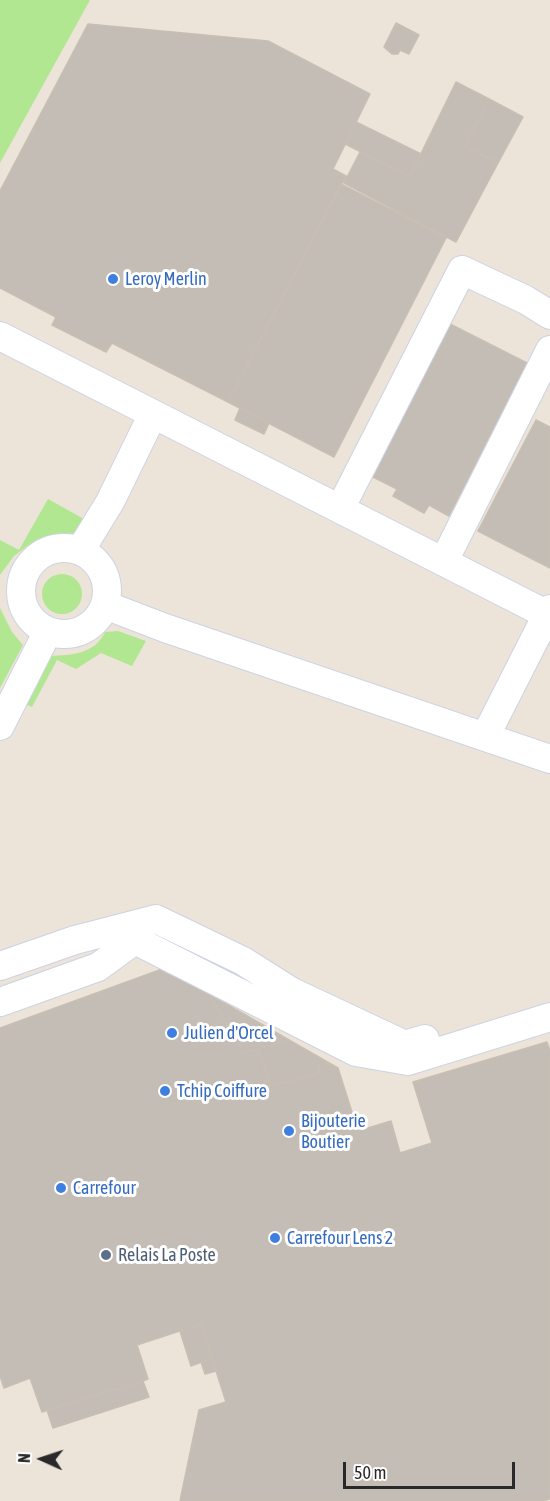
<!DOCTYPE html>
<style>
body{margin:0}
#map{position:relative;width:550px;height:1501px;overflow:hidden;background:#ece3d9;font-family:"Asap Condensed",sans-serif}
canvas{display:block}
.north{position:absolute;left:12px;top:1429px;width:60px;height:60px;-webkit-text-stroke:4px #fff;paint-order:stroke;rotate:273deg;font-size:16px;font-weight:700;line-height:24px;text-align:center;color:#292929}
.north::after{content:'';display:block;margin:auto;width:21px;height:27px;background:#292929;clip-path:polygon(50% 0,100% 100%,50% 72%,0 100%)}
.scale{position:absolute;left:343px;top:1462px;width:172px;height:27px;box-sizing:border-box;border:3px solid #292929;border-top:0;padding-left:8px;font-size:18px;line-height:21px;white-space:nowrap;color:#292929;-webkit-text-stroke:4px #fff;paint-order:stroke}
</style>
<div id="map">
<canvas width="550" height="1501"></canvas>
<div class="north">N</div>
<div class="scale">50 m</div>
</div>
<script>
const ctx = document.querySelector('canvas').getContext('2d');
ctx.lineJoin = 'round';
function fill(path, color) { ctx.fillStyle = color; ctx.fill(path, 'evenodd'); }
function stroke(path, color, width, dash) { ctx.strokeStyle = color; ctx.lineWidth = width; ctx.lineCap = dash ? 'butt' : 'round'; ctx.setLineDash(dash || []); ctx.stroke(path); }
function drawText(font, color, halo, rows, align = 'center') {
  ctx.font = font + ' "Asap Condensed",sans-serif'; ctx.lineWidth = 6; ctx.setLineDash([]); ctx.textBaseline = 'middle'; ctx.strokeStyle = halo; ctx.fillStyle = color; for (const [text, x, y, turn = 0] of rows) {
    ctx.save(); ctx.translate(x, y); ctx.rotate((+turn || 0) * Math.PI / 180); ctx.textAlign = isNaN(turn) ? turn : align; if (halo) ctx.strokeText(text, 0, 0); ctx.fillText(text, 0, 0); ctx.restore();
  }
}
fill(new Path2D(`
 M0,0H90L0,163Z
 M48,499L84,519L76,533L31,543L14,556L0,575V540L19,550Z
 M42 594a20 20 0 1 1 40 0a20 20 0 1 1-40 0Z
 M0,608L12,632L23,645L0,688Z
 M118,631L146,641L132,666L101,653L76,669L57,660L32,707L25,704L50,656C72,655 95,654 105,632Z`), '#b2e791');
const building = new Path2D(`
 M396,23L419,35L409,54L400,50L398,54H392L384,47Z
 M88,24L268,41L370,94L333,169L346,176L228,402L112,343L106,352L52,325L56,317L0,288V191Z
 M456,82L489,99L465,146L498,163L456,242L344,183L360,152L410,176Z
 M489,99L523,117L498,163L465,146Z
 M356,122L421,154L410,176L345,144Z
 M341,184L446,238L334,457L228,402Z
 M448,323L527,363L449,516L429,505L424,513L393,496L397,489L371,476Z
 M240,408L269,423L264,434L235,420Z
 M536,420L550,427V568L478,531Z
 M165,968L209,994L243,1053L258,1049L270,1086L320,1073L318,1065L327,1063L330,1069L338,1068L358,1131L391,1121L400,1153L432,1143L413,1082L547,1042L550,1051V1499L543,1501H180L199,1410L226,1402L201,1324L137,1345L148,1379L143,1381L42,1412L30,1378L4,1388L0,1376V1028Z
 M209,994L289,1040L243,1053Z
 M289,1040L338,1068L330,1069L327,1063L318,1065L320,1073L270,1086L258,1049Z
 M201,1324L212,1358L191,1366L180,1331Z
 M212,1358L216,1371L205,1374L201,1362Z
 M143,1381L149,1397L53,1428L47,1410Z`);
fill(building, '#c4bdb6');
stroke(building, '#c8bfb3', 1.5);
const minor = new Path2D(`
 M0,336L550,616
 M340,509L462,270L526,300L550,315
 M21 591a43 43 0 1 1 86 0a43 43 0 1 1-86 0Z
 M80,551L110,502L153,414
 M444,561L550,350
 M105,605L165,628L550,759
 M0,726L48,631
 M485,737L550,609
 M0,966L75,940L156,919L243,961L292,992L405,1045L425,1039
 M0,1002L98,967L135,940L356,1052L408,1061L550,1017`);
stroke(minor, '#ced3e3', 30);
stroke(minor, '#fff', 28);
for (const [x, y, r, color] of [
 [113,279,6,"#3f7fe0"],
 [172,1033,6,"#3f7fe0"],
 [165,1091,6,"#3f7fe0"],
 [289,1131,6,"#3f7fe0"],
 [61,1188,6,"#3f7fe0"],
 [275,1238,6,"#3f7fe0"],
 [106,1255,6,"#5c6f8a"]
]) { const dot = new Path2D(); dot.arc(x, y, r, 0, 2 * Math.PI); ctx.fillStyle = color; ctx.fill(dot); stroke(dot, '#fff', 2); }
drawText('18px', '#366cbe', '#fff', [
 ["Leroy Merlin",125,279],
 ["Julien d'Orcel",184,1033],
 ["Tchip Coiffure",177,1091],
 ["Bijouterie",301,1121],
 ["Boutier",301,1142],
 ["Carrefour",73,1188],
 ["Carrefour Lens 2",287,1238]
], 'left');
drawText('18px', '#4e5e75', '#fff', [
 ["Relais La Poste",118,1255]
], 'left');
</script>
